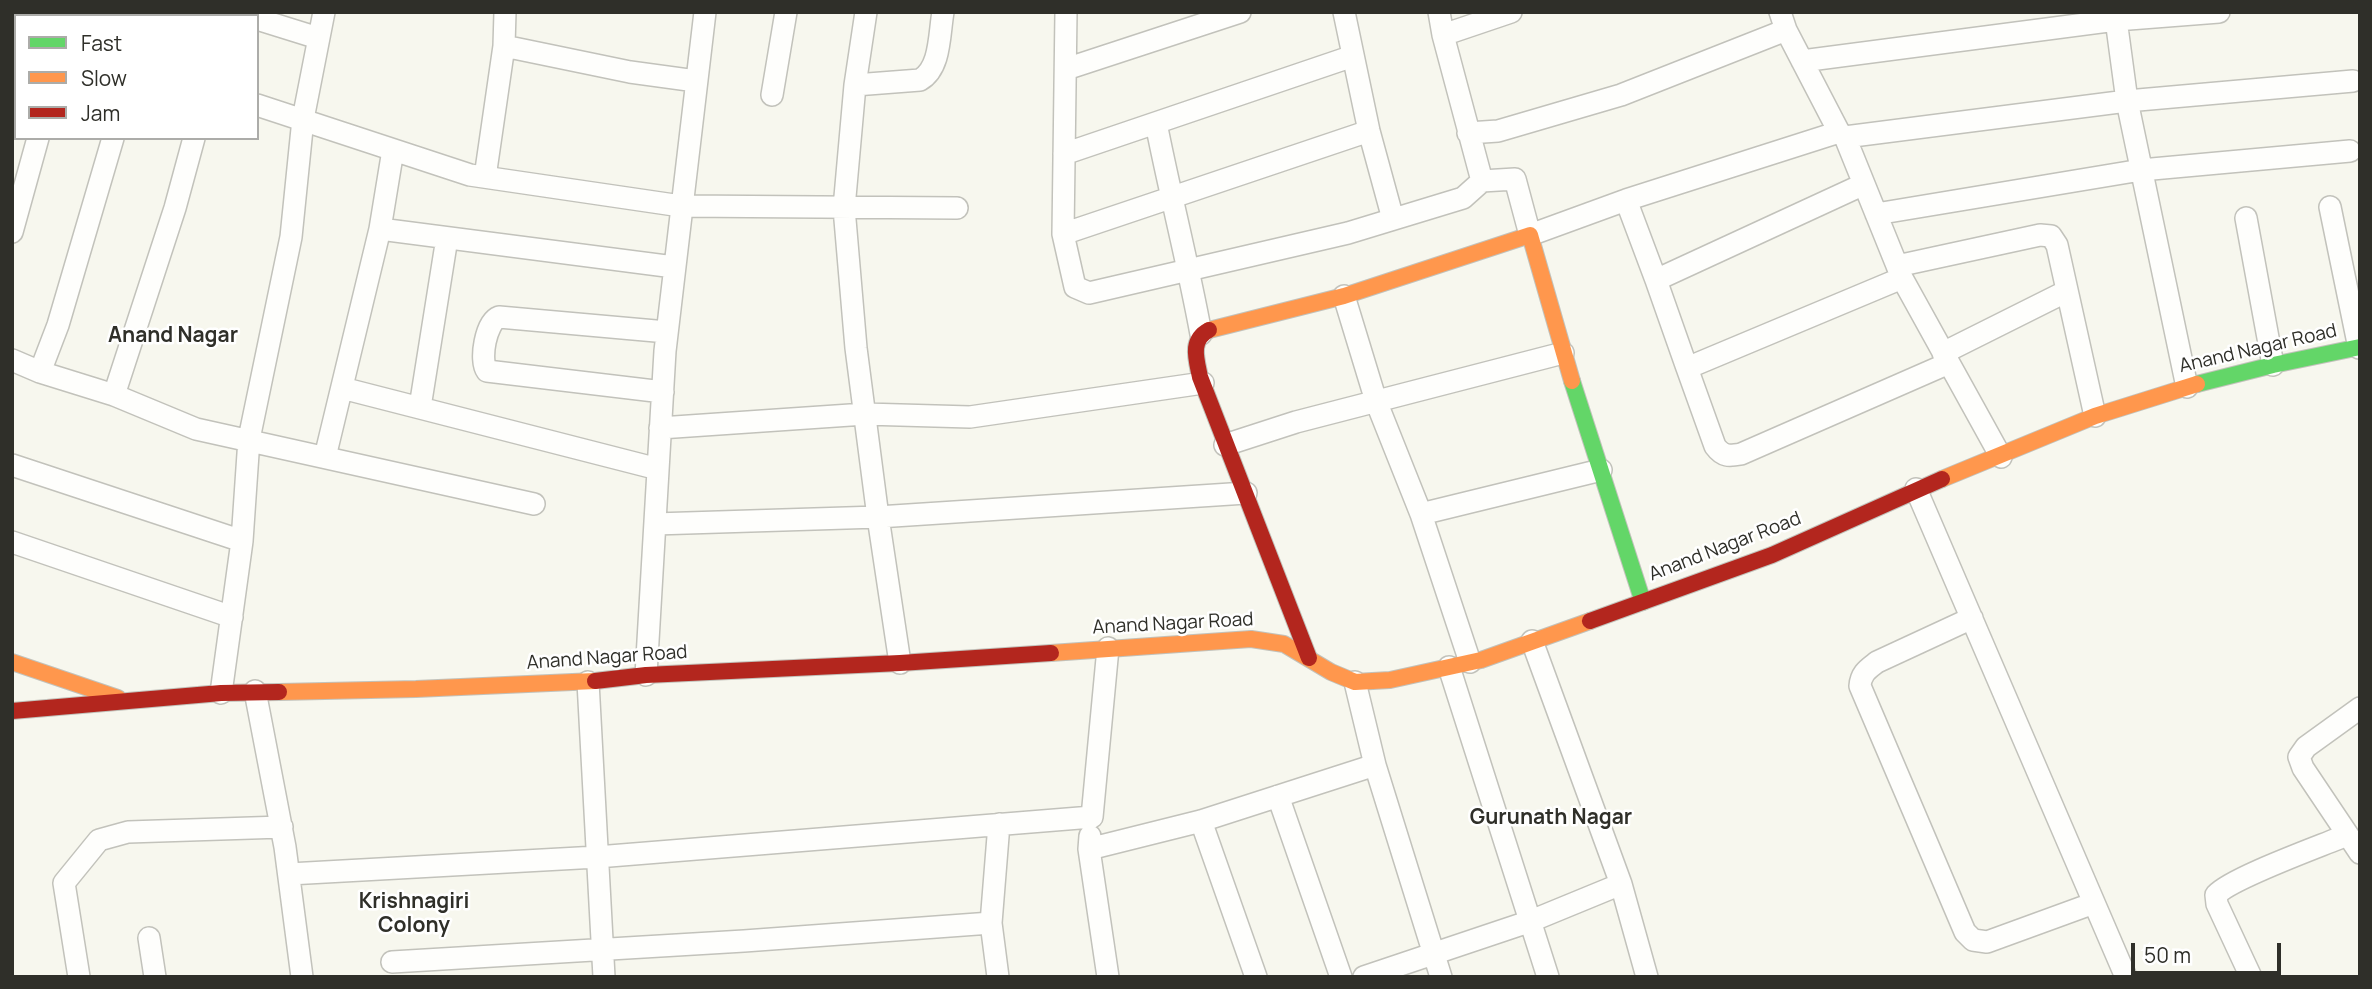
<!DOCTYPE html>
<style>
body{margin:0}
#map{position:relative;width:2372px;height:989px;overflow:hidden;background:#f7f7ee;font-family:Manrope,sans-serif}
canvas{display:block}
.frame{position:absolute;inset:0;border:14px solid #2f2f29;pointer-events:none}
.legend{position:absolute;left:14px;top:14px;width:245px;height:126px;box-sizing:border-box;background:#fff;border:2px solid #acaca9;margin:0;padding:9px 12px;list-style:none;font-size:21px;color:#2f2f29}
.legend li{display:flex;align-items:center;gap:14px;height:35px}
.legend b{width:35px;border:2px solid #acaca9}
.scale{position:absolute;left:2131px;top:943px;width:150px;height:32px;box-sizing:border-box;border:4px solid #2f2f29;border-top:0;padding-left:9px;font-size:21px;line-height:24px;white-space:nowrap;color:#2f2f29;-webkit-text-stroke:5px #fff;paint-order:stroke}
</style>
<div id="map">
<canvas width="2372" height="989"></canvas>
<div class="frame"></div>
<ul class="legend">
<li><b style="height:9px;background:#63d668"></b>Fast</li>
<li><b style="height:9px;background:#ff974d"></b>Slow</li>
<li><b style="height:9px;background:#b3261e"></b>Jam</li>
</ul>
<div class="scale">50 m</div>
</div>
<script>
const ctx = document.querySelector('canvas').getContext('2d');
ctx.lineJoin = 'round';
function stroke(path, color, width, dash) { ctx.strokeStyle = color; ctx.lineWidth = width; ctx.lineCap = dash ? 'butt' : 'round'; ctx.setLineDash(dash || []); ctx.stroke(path); }
function drawText(font, color, halo, rows, align = 'center') {
  ctx.font = font + ' Manrope,sans-serif'; ctx.lineWidth = 5; ctx.setLineDash([]); ctx.textBaseline = 'middle'; ctx.strokeStyle = halo; ctx.fillStyle = color; for (const [text, x, y, turn = 0] of rows) {
    ctx.save(); ctx.translate(x, y); ctx.rotate((+turn || 0) * Math.PI / 180); ctx.textAlign = isNaN(turn) ? turn : align; if (halo) ctx.strokeText(text, 0, 0); ctx.fillText(text, 0, 0); ctx.restore();
  }
}
const street = new Path2D(`
 M866,12L855,85L844,208L856,348L878,517L900,663
 M1066,12L1063,234L1075,287L1089,293L1348,233L1463,198L1482,181
 M1344,12L1369,131L1393,219
 M1439,12L1443,35
 M1511,12L1443,35L1482,181L1515,179L1530,235L1626,200L1839,132
 M1780,12L1786,30L1839,132L1845,137L1902,278L2001,457
 M2115,12L2127,101L2187,387
 M12,18L14,12
 M257,19L318,38
 M504,46L630,72L696,81
 M1802,61L2116,20L2219,12
 M1066,69L1240,12
 M855,85L920,80C941,68 939,34 943,12
 M772,95L786,12
 M257,105L470,175L681,206L957,208
 M1156,123C1170,194 1188,263 1201,334
 M1468,133L1498,131L1621,95L1786,30
 M1845,137L2127,101L2353,81
 M1064,154L1353,56
 M485,177L504,46L505,12
 M1626,200L1656,280
 M2330,207L2359,348
 M1876,214L2141,170L2350,151
 M2246,218L2273,365
 M380,229L674,267
 M12,232L38,138
 M1063,234L1369,131
 M1897,266L2040,235L2051,236L2057,245L2095,416
 M1902,278L1687,368L1715,446C1723,457 1729,456 1741,454L1949,363
 M1344,296L1376,401L1421,514L1470,662
 M1943,353L2067,291
 M12,360L40,372L114,395L196,429L534,504
 M1687,368L1656,280L1862,185
 M40,372L58,325L113,138
 M342,388L658,469
 M663,392L487,371C479,360 486,322 499,317L667,332
 M114,395L175,208L194,138
 M420,407L447,238
 M660,428L865,414L970,417L1203,383
 M1225,445L1296,422L1563,353
 M325,457L380,229L393,150
 M12,465L242,541
 M1916,489L2126,977
 M1421,514L1601,470
 M655,524L878,517L1246,493
 M12,542L232,617
 M1972,618L1877,662C1868,669 1861,673 1860,686L1965,932L1973,940L1987,942L2094,903
 M1532,641L1621,884L1647,977
 M1449,667L1548,977
 M646,675L665,351L705,12
 M588,682L604,977
 M255,691L285,847L302,977
 M221,693L242,541L249,439L291,237L303,119L324,12
 M2360,708L2306,747L2299,757L2303,768L2360,853
 M1375,765L1441,977
 M1278,796L1341,977
 M1201,821L1256,977
 M1090,836L1089,849L1108,977
 M1089,849L1201,821L1375,765L1355,682
 M289,874L597,857L1092,817L1108,648
 M991,923L998,977
 M149,938L155,977
 M392,962L744,941L991,923L999,824
 M79,977L64,883L99,840L128,832L282,827
 M1364,977L1531,921L1621,884
 M2251,977L2217,904L2216,895C2231,878 2321,846 2347,835`);
const fast = new Path2D(`
 M1572,381L1643,602
 M2197,384L2273,365L2360,347`);
const slow = new Path2D(`
 M1209,330L1344,296L1530,235L1572,381
 M1942,479L2095,416L2197,384
 M1051,653L1251,639L1284,644L1331,672L1355,682L1390,680L1481,660L1590,621
 M12,662L118,698
 M279,692L416,689L595,681`);
const jam = new Path2D(`
 M1209,330C1190,340 1196,358 1200,377L1309,658
 M1590,621L1772,555L1942,479
 M595,681L646,675L900,663L1051,653
 M12,711L221,693L279,692`);
stroke(street, '#c2c2bb', 24);
stroke(fast, '#c2c2bb', 18);
stroke(slow, '#c2c2bb', 18);
stroke(jam, '#c2c2bb', 18);
stroke(street, '#fefefc', 21);
stroke(fast, '#63d668', 16);
stroke(slow, '#ff974d', 16);
stroke(jam, '#b3261e', 16);
drawText('19px', '#2f2f29', '#fff', [
 ["Anand Nagar Road",2258,349,-13],
 ["Anand Nagar Road",1725,547,-21],
 ["Anand Nagar Road",1173,624,-3],
 ["Anand Nagar Road",607,658,-4]
]);
drawText('bold 21px', '#2f2f29', '#fff', [
 ["Anand Nagar",173,336],
 ["Gurunath Nagar",1551,818],
 ["Krishnagiri",414,902],
 ["Colony",414,926]
]);
</script>
